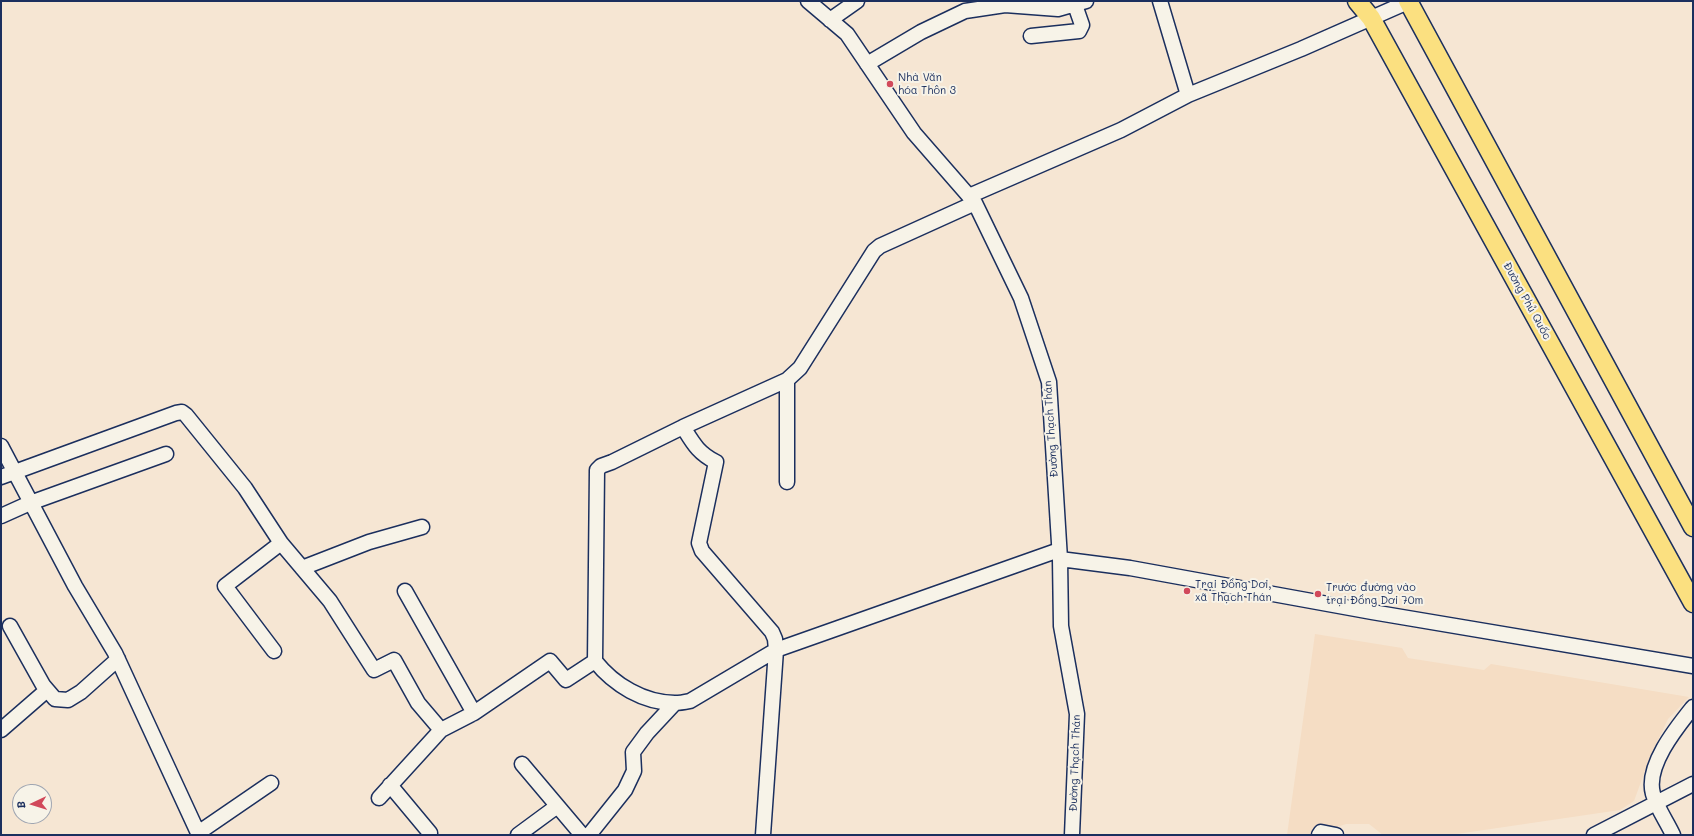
<!DOCTYPE html>
<meta charset="utf-8">
<style>
body{margin:0}
#map{position:relative;width:1694px;height:836px;overflow:hidden;background:#f6e6d3;font-family:Mali,sans-serif}
canvas{display:block}
.frame{position:absolute;inset:0;border:2px solid #1b2f5e;pointer-events:none}
.north{position:absolute;left:12px;top:784px;width:40px;height:40px;box-sizing:border-box;background:#f7f3e8;border:1px solid #9fa5b1;border-radius:50%;rotate:266deg;font-size:11px;font-weight:700;line-height:16px;text-align:center;color:#1b2f5e}
.north::after{content:'';display:block;margin:auto;width:14px;height:18px;background:#d1495b;clip-path:polygon(50% 0,100% 100%,50% 72%,0 100%)}
</style>
<div id="map">
<canvas width="1694" height="836"></canvas>
<div class="frame"></div>
<div class="north">B</div>
</div>
<script>
const ctx = document.querySelector('canvas').getContext('2d');
ctx.lineJoin = 'round';
function fill(path, color) { ctx.fillStyle = color; ctx.fill(path, 'evenodd'); }
function stroke(path, color, width, dash) { ctx.strokeStyle = color; ctx.lineWidth = width; ctx.lineCap = dash ? 'butt' : 'round'; ctx.setLineDash(dash || []); ctx.stroke(path); }
function drawText(font, color, halo, rows, align = 'center') {
  ctx.font = font + ' Mali,sans-serif'; ctx.lineWidth = 4; ctx.setLineDash([]); ctx.textBaseline = 'middle'; ctx.strokeStyle = halo; ctx.fillStyle = color; for (const [text, x, y, turn = 0] of rows) {
    ctx.save(); ctx.translate(x, y); ctx.rotate((+turn || 0) * Math.PI / 180); ctx.textAlign = isNaN(turn) ? turn : align; if (halo) ctx.strokeText(text, 0, 0); ctx.fillText(text, 0, 0); ctx.restore();
  }
}
fill(new Path2D(`
 M1315,634L1402,648L1408,658L1484,670L1491,664L1689,697L1668,719L1650,757L1634,801L1620,810L1450,835H1383L1369,824H1346L1314,835H1287Z`), '#f5ddc4');
const minor = new Path2D(`
 M808,1L847,34L914,133L975,203L1021,298L1049,382L1060,559L1061,626L1077,714L1072,835
 M1160,1L1188,95
 M830,20L857,1
 M1031,36L1079,31L1082,25L1075,5
 M867,64L921,32L965,11L1005,5L1058,9L1086,1
 M969,196L1121,130L1188,95L1301,49L1410,1
 M975,203L880,246L874,251L800,368L787,380L683,427L612,462L601,466L597,470L595,661C614,685 644,703 675,703C680,703 685,702 690,701L776,650L1059,550
 M683,427C693,443 698,453 716,462L699,543L702,551L772,632L775,639L776,650L763,835
 M1,446L75,586L115,653L199,835
 M1,477L176,413L182,412L186,415L245,488L281,543L330,601L374,670L394,660L418,703L441,730L379,798
 M787,482V380
 M1,516L30,503L166,454
 M1060,559L1130,568L1372,612L1693,666
 M302,568L369,542L422,527
 M405,591L474,713L441,730
 M10,626L43,685L55,699L68,700L81,692L118,659
 M274,651L225,586L281,543
 M474,713L550,661L566,680L595,661
 M1,730L47,690
 M522,764L582,835
 M390,785L430,833
 M198,833L271,783
 M518,835L556,807
 M589,835L625,790L634,771L633,752L647,733L675,703
 M1319,835L1321,832L1336,835
 M1594,835L1693,784
 M1673,835C1667,822 1657,808 1653,794C1645,766 1677,727 1693,707`);
const major = new Path2D(`
 M1357,1L1371,18L1693,603
 M1408,1L1693,527`);
stroke(minor, '#1b2f5e', 17);
stroke(major, '#1b2f5e', 21);
stroke(minor, '#f7f3e8', 14);
stroke(major, '#fbe080', 18);
for (const [x, y, r, color] of [
 [890,84,4,"#d1495b"],
 [1187,591,4,"#d1495b"],
 [1318,594,4,"#d1495b"]
]) { const dot = new Path2D(); dot.arc(x, y, r, 0, 2 * Math.PI); ctx.fillStyle = color; ctx.fill(dot); stroke(dot, '#f7f3e8', 1.5); }
drawText('11px', '#1b2f5e', '#f7f3e8', [
 ["Nhà Văn",898,78],
 ["hóa Thôn 3",898,91],
 ["Trại Đồng Dơi,",1195,585],
 ["xã Thạch Thán",1195,598],
 ["Trước đường vào",1326,588],
 ["trại Đồng Dơi 70m",1326,601]
], 'left');
drawText('11px', '#1b2f5e', '#f7f3e8', [
 ["Đường Phủ Quốc",1527,301,61],
 ["Đường Thạch Thán",1051,429,-94],
 ["Đường Thạch Thán",1075,763,-88]
]);
</script>
